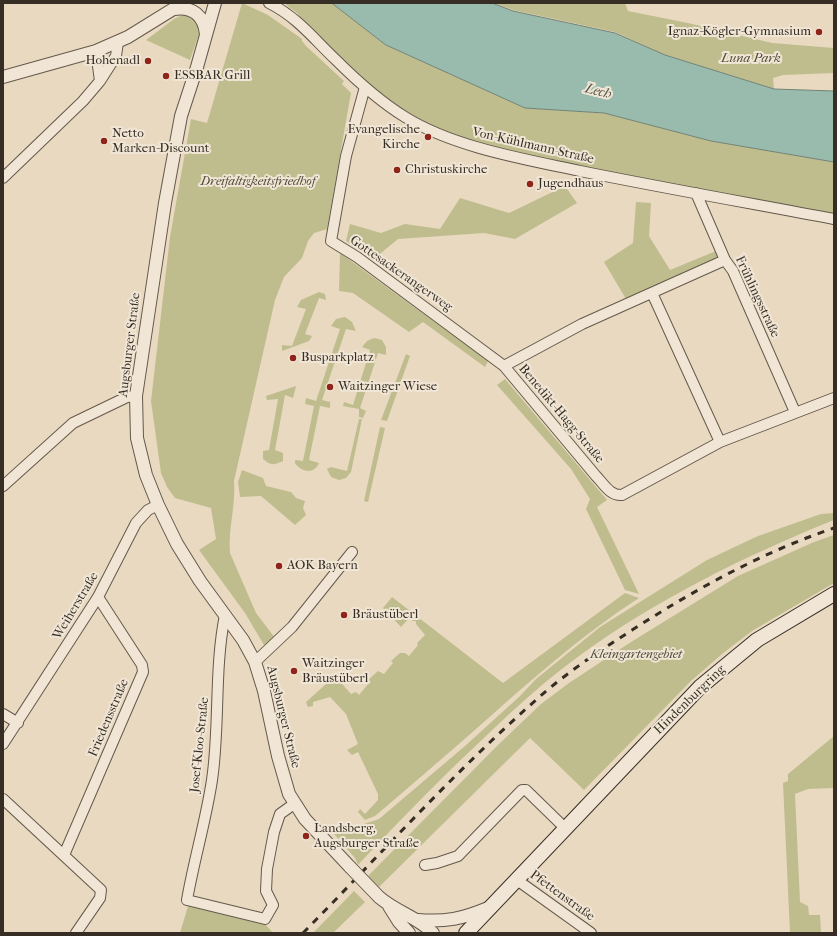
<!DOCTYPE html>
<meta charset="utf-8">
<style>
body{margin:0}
#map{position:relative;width:837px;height:936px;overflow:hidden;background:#e9d9c0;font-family:"IM FELL French Canon",serif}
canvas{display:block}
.frame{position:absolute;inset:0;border:4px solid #362e24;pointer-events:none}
</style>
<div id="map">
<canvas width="837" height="936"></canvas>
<div class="frame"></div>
</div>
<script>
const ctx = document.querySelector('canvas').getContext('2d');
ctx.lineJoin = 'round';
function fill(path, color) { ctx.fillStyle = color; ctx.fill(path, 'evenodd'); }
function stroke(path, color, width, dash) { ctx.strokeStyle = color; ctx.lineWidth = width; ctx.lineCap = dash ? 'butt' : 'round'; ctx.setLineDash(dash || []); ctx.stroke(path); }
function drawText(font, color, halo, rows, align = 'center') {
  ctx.font = font + ' "IM FELL French Canon",serif'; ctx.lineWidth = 4; ctx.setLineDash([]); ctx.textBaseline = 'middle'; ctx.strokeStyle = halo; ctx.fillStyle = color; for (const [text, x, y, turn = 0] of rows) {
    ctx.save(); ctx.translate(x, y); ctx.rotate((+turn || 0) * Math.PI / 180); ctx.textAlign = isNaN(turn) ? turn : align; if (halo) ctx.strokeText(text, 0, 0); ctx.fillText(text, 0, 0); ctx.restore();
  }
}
fill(new Path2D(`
 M242,3L268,15L302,39V41L306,46L344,81L342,84L351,93L327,229L314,233L308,241L302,258L284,277L275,300L234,481C236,506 228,528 230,553L256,613L275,638L264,645L245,613L199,550L216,539L211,508L175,498L167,487L161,473L151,401L170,237L191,119L207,123Z
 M284,3H332L386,45L525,108L604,113L711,141L834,162V216L627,177L494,148L427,125L390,103L320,41L297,13Z
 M494,3H625L628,11L688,23L772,43L834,48V73L783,75L773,78L774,89L665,55L615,32L513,10Z
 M188,12L201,28L190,60L146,40L174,19Z
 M565,186L577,203L515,239L484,233L398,239L375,258L346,241L350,224L381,233L405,224L440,229L460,198L509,213Z
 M636,202L651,203L649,236L670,270L716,251L719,258L626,299L604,262L633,243Z
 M340,253L488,361L485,367L423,322L409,332L353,293L339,291Z
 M319,292L325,294L326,300L319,298L305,334L312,336L309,341L282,351V345L292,346L306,309L297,307L301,300Z
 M345,317L352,322L356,331L346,329L322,400L330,402V408L320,406L309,460L319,463C314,475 301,472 295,463V460L303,461L314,406L305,404L306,398L316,401L340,329L331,326L336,319Z
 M374,338L382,340L386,347V355L378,353L360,408L366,411L363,418L359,417V409L343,406L344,402L353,405L370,350L362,347L367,341Z
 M406,354L410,356L387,421L381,420Z
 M505,379L607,500L597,507L639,594L625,590L586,509L590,499L571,469L497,385Z
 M296,386L293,398L285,395L275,450L283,453V461C274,465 271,466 263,459V451L269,450L278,399L267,400L266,396Z
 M359,419H362L351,472L346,478L339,480L331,477L327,469L331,467L347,471Z
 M380,427L385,428L368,502L364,501Z
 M242,470L263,478L266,486L291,492L296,498L305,501L303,508L306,515L295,525L261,496L240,497L238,482Z
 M834,513V520C745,556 657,599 579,656C546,680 515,708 485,737C441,778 399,821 358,865L355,858L334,834L379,819L465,746L520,696L536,679L600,627L707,560L758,536L821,514Z
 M834,535V583L752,631L722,654L692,680L584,790L530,738L379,887L368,876L498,745L541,704L569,683L631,642L738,576L814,542Z
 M625,593L639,598C580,636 529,682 476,729C443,758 409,787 375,816L365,820L358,812L360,809L365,814L378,800V794L358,752L352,755L347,750L358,744L346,714L330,697L313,702V706L308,707L306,702L335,676L351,694L356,692L359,695L369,683L367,681L378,671L384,674L393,663L391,661L400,653H405L409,656L418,645L417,643L425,635L416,624V621H412L413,619L411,616L401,627L383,608L392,597L503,683Z
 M834,736V788L808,789L795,794L800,902L808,906L809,915H820L821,933H790L783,783L788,781V774Z
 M354,891L365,902L333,933H313Z
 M188,906L266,925L273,933H180Z`), '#bfbd8d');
const water = new Path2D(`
 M332,3H492L513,11L615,33L665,55L774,89L834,91V162L711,141L604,113L525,108L386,45Z`);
fill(water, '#98bbad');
stroke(water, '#718376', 1);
const minor = new Path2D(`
 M269,3C297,17 313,38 335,59C356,80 379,101 405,117C453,147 524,159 580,171C664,188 749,203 834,219
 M96,51L100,81
 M365,87L346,156L331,241L357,257L504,366
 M3,178L83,101L100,81L116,56L118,42
 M696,193L725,260L733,271L795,412
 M725,260L582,324L504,366L596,476C604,484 610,496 622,495L720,442L834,398
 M652,293L720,442
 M3,486L73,423L127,397L136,396
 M225,615C214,669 220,726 212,780C206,820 194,860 187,900L265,919L273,905L266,891L267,869L274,832L280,814L294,804
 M255,662L292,627L352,552
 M3,714L18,723
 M3,744L98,597L136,523L148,510L158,505
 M3,799L101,890L100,898L76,933
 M64,855L143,672L142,665L98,597
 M425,865L437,863L458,856L522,790H526L565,828
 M517,880L591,933`);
const tertiary = new Path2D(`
 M215,3L197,67L181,116L165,203L136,396L137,438L146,475L158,505L177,544L200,581L243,640L255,662L264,691L278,756L289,794L305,819L350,867
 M174,9C193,6 204,16 206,34
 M3,77L96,51L128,37L183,3
 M379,897C396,912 418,917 433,933
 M389,906L399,922L409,933
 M418,920C446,922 462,919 488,908`);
const secondary = new Path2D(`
 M466,933L700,687L757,640L834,594`);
stroke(minor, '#63594b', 12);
stroke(tertiary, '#63594b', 14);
stroke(secondary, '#362e24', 16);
stroke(minor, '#f1e6d6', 10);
stroke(tertiary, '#f1e6d6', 12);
stroke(secondary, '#f1e6d6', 14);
stroke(new Path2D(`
 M303,933C380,855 453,773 536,700C568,671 604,648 640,625C701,586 766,551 834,528`), '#362e24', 3, [7, 7]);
const tertiaryBridge = new Path2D(`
 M350,867L379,897`);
stroke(tertiaryBridge, '#63594b', 14, []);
stroke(tertiaryBridge, '#f1e6d6', 12);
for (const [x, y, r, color] of [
 [819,32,4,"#8f2418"],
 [148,61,4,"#8f2418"],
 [166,76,4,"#8f2418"],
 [428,137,4,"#8f2418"],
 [104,141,4,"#8f2418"],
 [397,170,4,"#8f2418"],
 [530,184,4,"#8f2418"],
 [293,358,4,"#8f2418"],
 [330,387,4,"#8f2418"],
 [279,566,4,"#8f2418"],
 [344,615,4,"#8f2418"],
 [294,671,4,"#8f2418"],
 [306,836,4,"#8f2418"]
]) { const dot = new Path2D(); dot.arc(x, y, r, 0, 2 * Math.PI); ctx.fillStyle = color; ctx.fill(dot); stroke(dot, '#f1e6d6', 1.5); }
drawText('13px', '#362e24', '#f1e6d6', [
 ["Ignaz-Kögler-Gymnasium",811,32,"right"],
 ["Hohenadl",140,61,"right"],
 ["ESSBAR Grill",174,76],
 ["Evangelische",420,130,"right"],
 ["Kirche",420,145,"right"],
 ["Netto",112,134],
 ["Marken-Discount",112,149],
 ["Christuskirche",405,170],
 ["Jugendhaus",538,184],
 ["Busparkplatz",301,358],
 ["Waitzinger Wiese",338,387],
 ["AOK Bayern",287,566],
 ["Bräustüberl",352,615],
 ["Waitzinger",302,664],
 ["Bräustüberl",302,679],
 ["Landsberg,",314,829],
 ["Augsburger Straße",314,844]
], 'left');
drawText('italic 13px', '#514b39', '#f1e6d6', [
 ["Luna Park",751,59],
 ["Dreifaltigkeitsfriedhof",258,182],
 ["Kleingartengebiet",636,655]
]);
drawText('13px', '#362e24', '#f1e6d6', [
 ["Von-Kühlmann-Straße",533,146,13],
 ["Gottesackerangerweg",401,274,35],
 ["Frühlingsstraße",757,297,65],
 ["Augsburger Straße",130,345,-83],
 ["Benedikt-Hagg-Straße",561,414,50],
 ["Weiherstraße",76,606,-59],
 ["Hindenburgring",690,700,-44],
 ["Augsburger Straße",283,717,76],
 ["Friedensstraße",109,718,-67],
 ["Josef-Kloo-Straße",200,745,-84],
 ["Pfettenstraße",562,896,36]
]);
drawText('italic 14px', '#4e5146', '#f1e6d6', [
 ["Lech",598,92,14]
]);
</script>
